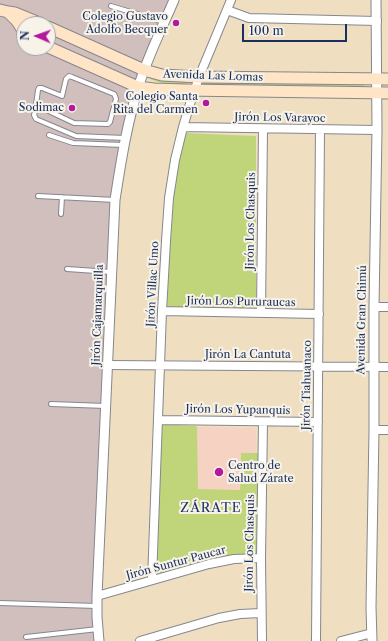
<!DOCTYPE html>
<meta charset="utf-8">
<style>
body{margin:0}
#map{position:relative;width:388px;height:641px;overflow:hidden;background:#efdfc0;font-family:"Libre Caslon Text",serif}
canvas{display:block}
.north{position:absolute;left:16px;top:16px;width:40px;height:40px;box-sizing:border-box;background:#f7f3e8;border:1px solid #9fa5b1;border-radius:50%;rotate:272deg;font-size:11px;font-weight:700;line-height:16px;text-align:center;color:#1b2f5e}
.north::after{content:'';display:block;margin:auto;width:14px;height:18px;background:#b5179e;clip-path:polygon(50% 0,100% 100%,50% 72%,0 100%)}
.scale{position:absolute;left:242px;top:24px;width:105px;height:18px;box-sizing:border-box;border:2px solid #1b2f5e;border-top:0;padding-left:5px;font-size:12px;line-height:14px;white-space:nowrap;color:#1b2f5e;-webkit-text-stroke:3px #f7f3e8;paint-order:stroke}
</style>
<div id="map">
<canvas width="388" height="641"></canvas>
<div class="north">N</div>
<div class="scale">100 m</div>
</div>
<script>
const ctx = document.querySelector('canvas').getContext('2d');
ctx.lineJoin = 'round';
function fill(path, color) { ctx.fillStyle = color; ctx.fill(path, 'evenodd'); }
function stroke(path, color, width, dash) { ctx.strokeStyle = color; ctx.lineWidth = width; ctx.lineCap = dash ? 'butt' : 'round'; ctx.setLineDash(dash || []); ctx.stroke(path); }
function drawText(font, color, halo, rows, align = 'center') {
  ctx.font = font + ' "Libre Caslon Text",serif'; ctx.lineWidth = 4; ctx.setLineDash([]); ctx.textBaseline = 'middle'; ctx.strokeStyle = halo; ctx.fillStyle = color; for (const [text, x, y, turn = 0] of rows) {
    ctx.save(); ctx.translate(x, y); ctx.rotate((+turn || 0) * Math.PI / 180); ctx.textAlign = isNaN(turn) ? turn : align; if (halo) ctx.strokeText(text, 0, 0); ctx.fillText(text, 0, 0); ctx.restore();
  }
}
fill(new Path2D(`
 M197,427L254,428L256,431V453H241L240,490L197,489Z`), '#f6d2c3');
fill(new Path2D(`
 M0,0H173L144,73L124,155L114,220L98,593L101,641H0ZM24,24H48V48H24Z`), '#d1bfbd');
fill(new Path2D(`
 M145,76L188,81L186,85C170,84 159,85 145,76Z
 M204,82L364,83V88L202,86Z
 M184,133L256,136V309L167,307L171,218L176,175Z
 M161,424L195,426L197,427L198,489L240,490L241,453H258L257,554L155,576Z`), '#c0d579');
const service = new Path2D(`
 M111,6L164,22
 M36,105L74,123L108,124L110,122L116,99L115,96L114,94L72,77L69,76L66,79L62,96L42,88H39L38,90L35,112L34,115L36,119L76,136L125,138
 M49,135L73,143L123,145
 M38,196L115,200
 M61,214L62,197
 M67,269L111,272
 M51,404L106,406
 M0,603L97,606
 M26,637L98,629`);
const minor = new Path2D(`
 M227,10L249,18L377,21
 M183,127L377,130
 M374,307H388
 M162,311L319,314
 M261,313L263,129
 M108,365L388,367
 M159,420L318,422
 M374,430H388
 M152,580L162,311L166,241L169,198L175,160L183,127L190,104L199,77L231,0
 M97,596L209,564L234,559L261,558
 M140,641L219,618L240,614L261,613
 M262,641L261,558L263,422
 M316,641L320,129
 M341,641L372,633`);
const tertiary = new Path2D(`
 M99,641L97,617V596L115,200C121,161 127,123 139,85C148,56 162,28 174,0
 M372,641L371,607L374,430V307L377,130L376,0`);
const secondary = new Path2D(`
 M0,10L8,12L15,13L42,24
 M8,12L17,21L24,32
 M48,27L144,70L162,75L199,77L388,79
 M48,47L138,87L154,89L185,90L388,93`);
stroke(service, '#85878f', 6);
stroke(minor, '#85878f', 10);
stroke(tertiary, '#85878f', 11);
stroke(secondary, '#85878f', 13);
stroke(service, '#fff', 4);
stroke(minor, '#fff', 8);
stroke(tertiary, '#fff', 9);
stroke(secondary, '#ffe4c6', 11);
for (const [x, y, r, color] of [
 [176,23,4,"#b5179e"],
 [206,103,4,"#b5179e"],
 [72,108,4,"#b5179e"],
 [219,472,5,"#b5179e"]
]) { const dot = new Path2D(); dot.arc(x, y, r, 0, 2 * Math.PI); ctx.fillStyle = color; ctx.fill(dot); stroke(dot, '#f7f3e8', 1.5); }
drawText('11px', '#1b2f5e', '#f7f3e8', [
 ["Colegio Gustavo",168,17],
 ["Adolfo Becquer",168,30],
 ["Colegio Santa",198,97],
 ["Rita del Carmen",198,110],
 ["Sodimac",64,108],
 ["Centro de",228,466,"left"],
 ["Salud Zárate",228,479,"left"]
], 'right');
drawText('11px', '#1b2f5e', '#f7f3e8', [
 ["Avenida Las Lomas",213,76,2],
 ["Jirón Los Varayoc",280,118,1],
 ["Jirón Los Chasquis",251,221,-89],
 ["Jirón Villac Umo",153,284,-87],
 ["Jirón Los Pururaucas",241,302,1],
 ["Jirón Cajamarquilla",98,315,-88],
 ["Avenida Gran Chimú",362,320,-89],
 ["Jirón La Cantuta",248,355],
 ["Jirón Tiahuanaco",307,385,-89],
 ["Jirón Los Yupanquis",238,410,1],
 ["Jirón Los Chasquis",250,543,-89],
 ["Jirón Suntur Paucar",176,563,-15]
]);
ctx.letterSpacing = '1px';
drawText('13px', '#1b2f5e', '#f7f3e8', [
 ["ZÁRATE",211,508]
]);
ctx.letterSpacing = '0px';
</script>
